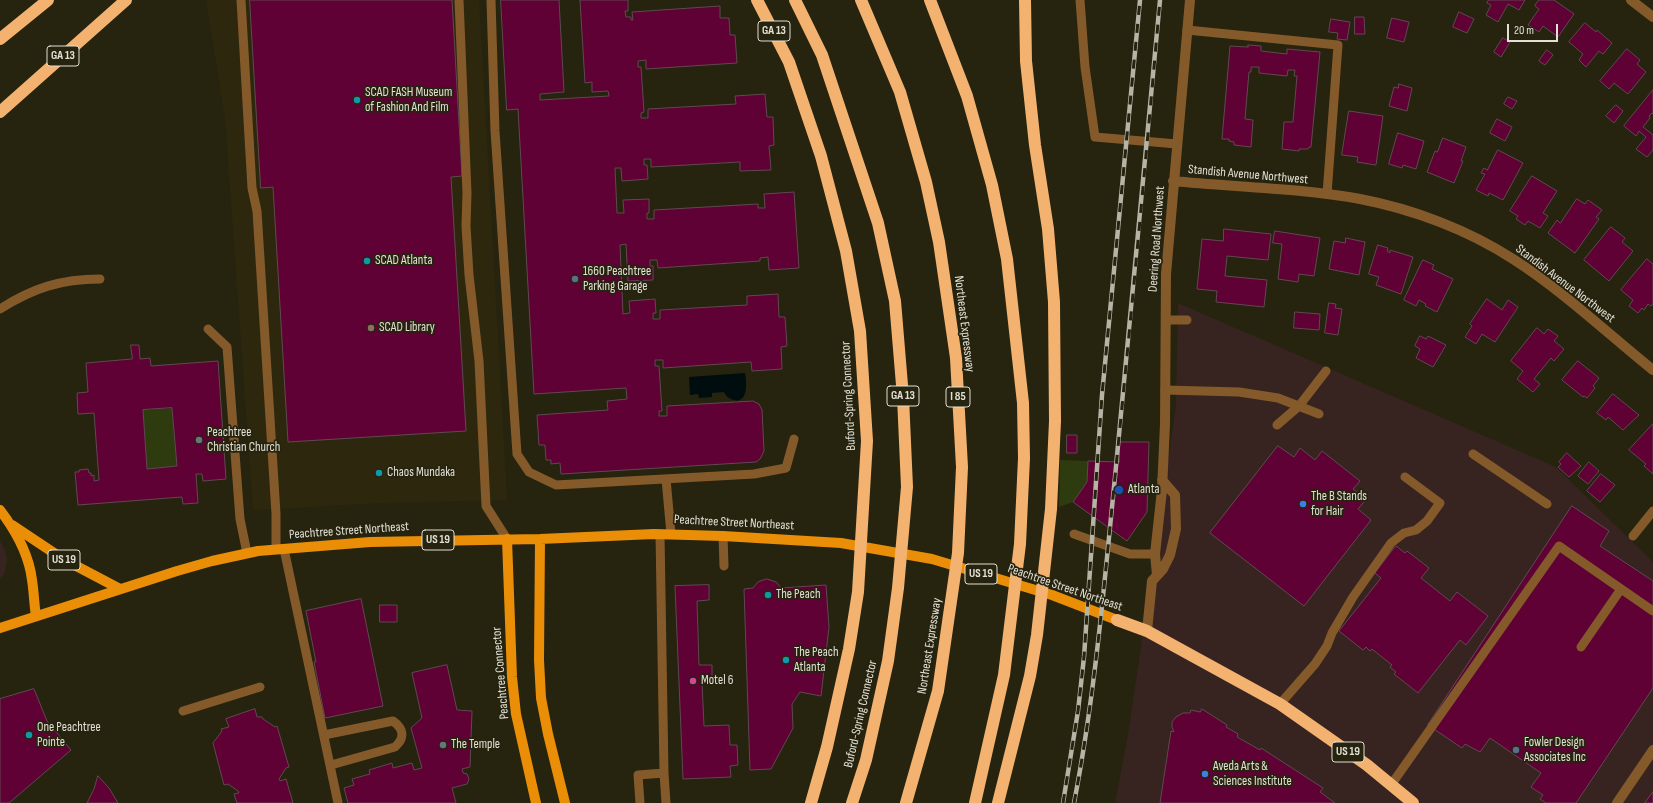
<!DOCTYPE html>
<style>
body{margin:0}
#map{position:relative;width:1653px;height:803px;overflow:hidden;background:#26230f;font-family:"Sofia Sans Condensed",sans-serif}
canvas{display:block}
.scale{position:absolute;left:1507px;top:24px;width:51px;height:18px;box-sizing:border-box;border:2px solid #e2e0d4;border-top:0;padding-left:5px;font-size:12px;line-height:14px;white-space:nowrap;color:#e2e0d4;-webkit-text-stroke:3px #26230f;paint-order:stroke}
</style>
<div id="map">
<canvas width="1653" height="803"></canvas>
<div class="scale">20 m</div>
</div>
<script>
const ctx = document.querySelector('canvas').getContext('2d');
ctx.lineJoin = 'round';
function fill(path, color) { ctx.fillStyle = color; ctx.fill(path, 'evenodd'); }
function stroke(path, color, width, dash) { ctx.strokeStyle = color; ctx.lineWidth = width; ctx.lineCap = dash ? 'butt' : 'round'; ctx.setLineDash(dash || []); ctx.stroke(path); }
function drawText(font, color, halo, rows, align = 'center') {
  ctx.font = font + ' "Sofia Sans Condensed",sans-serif'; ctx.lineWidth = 3.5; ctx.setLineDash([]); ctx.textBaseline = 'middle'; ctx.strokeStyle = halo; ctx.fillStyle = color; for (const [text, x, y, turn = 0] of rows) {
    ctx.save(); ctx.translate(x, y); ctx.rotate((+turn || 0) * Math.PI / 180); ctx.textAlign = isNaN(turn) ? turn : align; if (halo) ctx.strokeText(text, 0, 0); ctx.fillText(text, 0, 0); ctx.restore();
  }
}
fill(new Path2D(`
 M1178,303L1556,467L1653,562V803H1115L1128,735L1176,406Z
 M0,541L5,550L7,560L5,572L0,580Z`), '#372420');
fill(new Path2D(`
 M206,0H479L507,500L379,503L253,510L225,118Z`), '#2d280d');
fill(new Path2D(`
 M172,408L177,466L147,469L143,410Z
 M1060,460L1088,461L1087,482L1073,502L1059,507Z`), '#2e3b0e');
fill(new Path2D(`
 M745,373C746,379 747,387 745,393C742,405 728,401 724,392L712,393V397L699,398L698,394L690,395L689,377Z`), '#000d0f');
const building = new Path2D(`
 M250,0H452L462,176L451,177L466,431L288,442L273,187L261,188Z
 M501,0H559L564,92L540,94V100L609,96L608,91L592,92V82L585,83L580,0H628V11H625L626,17H631V20H633L632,12L720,6V18H729L730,35H735L737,63L646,69V60L638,61V67H641L644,112L641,113V118H648V109L736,104L735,96L765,94L767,117H773L774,145L769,146L771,170L740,171V162L651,167V159H644V165H647L648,179L622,181L621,168H615L617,213H624L623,200L649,199V213H647V219H654V210L758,204V208H765L764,194L794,192L799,268L769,270L768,257L760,258V261L658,268L657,260H650V266H653V280L628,281L626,244L620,245L623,314L630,313L629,301L655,299L656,313H653V319H660V310L747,305V296L778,294L779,317H785L787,346L781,347L782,369L752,371L751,362L663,368V360H655V366H659L662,411H659V416H667V406L753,401L759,404L762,410L764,451L760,459L756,462L561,474L560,463L551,464V460H546L545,445H539L537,415L608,410L607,401L627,399L626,388L534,394L518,109L507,110Z
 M1489,0H1525L1519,10L1508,4L1498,22L1486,15L1491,5L1487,3Z
 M1539,0H1554L1574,14L1558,37L1543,26L1539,32L1528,25L1539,9L1535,6Z
 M1459,12L1474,19L1467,33L1453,27Z
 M1355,17H1364L1365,34H1355Z
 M1392,18L1409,22L1404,42L1387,38Z
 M1331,19L1350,22L1347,40L1337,39L1338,33L1329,32Z
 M1585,23L1596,32L1597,30L1612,43L1603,54L1599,51L1586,67L1579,60L1583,54L1569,42Z
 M1503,38L1510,42L1501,57L1494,52Z
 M1248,45L1261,46V51L1287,54V49L1320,52L1311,147H1309L1308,149H1299V151L1282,149L1284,122H1293L1297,76H1294L1295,70H1288L1287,76L1259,73V67H1251V72H1249L1245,119L1253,120L1251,147L1234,145V142L1229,141V139H1222L1230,46L1248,47Z
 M1627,49L1640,60L1637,64L1646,72L1628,94L1614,83L1609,89L1600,81Z
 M1547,50L1553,55L1545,65L1539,61Z
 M1399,84L1412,88L1407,111L1389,106L1394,87L1398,88Z
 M1653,90V114L1652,113L1649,116L1650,118L1643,127L1653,135V150L1647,157L1636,149L1646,137L1639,131L1636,136L1624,126Z
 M1508,97L1517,101L1512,109L1504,104Z
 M1616,105L1623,111L1614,123L1606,116Z
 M1349,111L1383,116L1376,165L1357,162L1358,157L1342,155Z
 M1497,119L1512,127L1505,141L1490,133Z
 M1398,133L1424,141L1416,169L1403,165L1402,168L1389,164Z
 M1443,138L1466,147L1461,161H1463L1454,183L1427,172L1435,151L1437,152Z
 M1498,150L1523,163L1503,200L1489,193L1488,196L1476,190L1485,174L1481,173L1484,168L1487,170Z
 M1532,176L1557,191L1543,213L1548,216L1540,228L1528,221L1525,225L1516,219L1518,216L1510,211Z
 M1577,199L1585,204L1588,200L1602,210L1596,217L1599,219L1575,253L1548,233L1557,220L1560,223Z
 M1611,227L1625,238L1622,242L1633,251L1609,281L1584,260Z
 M1224,229L1271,234L1268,260L1227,256L1225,276L1267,280L1264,307L1216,302L1217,291L1197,289L1202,239L1223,241Z
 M1275,231L1320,238L1314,276L1299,274L1298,282L1278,279L1282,244L1273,243Z
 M1346,238L1365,242L1359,275L1329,269L1334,241L1345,243Z
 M1378,245L1388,248L1387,251L1390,253V250L1413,257L1401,294L1376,285L1379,277L1369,274Z
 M1647,259L1653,264V304L1651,306L1648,304L1644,310L1642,308L1638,313L1629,306L1633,300L1621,290Z
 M1423,260L1434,265L1432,269L1453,279L1437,312L1425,306L1426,304L1419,300L1416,306L1404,300Z
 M1487,299L1502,310L1508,300L1518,307L1495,342L1482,334L1476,344L1465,337L1472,326L1470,324Z
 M1329,303L1336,304L1335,308L1342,309L1338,335L1325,333Z
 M1295,312L1320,314L1319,330L1294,328Z
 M1537,328L1544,334L1548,329L1558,336L1554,341L1564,349L1554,361L1551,358L1534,379L1540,384L1533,392L1517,379L1523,371L1511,361Z
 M1420,336L1426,339L1428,336L1446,345L1433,367L1416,358L1420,349L1415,346Z
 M131,345H139L140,359L150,358L151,366L218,361L226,479L203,481L202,474H196L198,503L183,504L182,497L78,505L75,472H79V470L88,469L89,473H91V476L94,475V481L99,480L94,413L78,414L77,393L88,392L86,363L132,359ZM172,408L177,466L147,469L143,410Z
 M1578,361L1599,378L1593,386L1595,388L1587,398L1584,396L1583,397L1562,380Z
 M1613,394L1639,415L1623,430L1608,417L1606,420L1597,413Z
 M1653,424V474L1644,466L1646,464L1629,450Z
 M1067,435H1077V453H1067Z
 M1119,442H1149L1147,512L1127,541L1073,502L1087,482L1088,461L1119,462Z
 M1278,446L1294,457L1300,448L1315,460L1322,451L1360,481L1353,489L1366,499L1358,509L1371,520L1304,606L1210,533Z
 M1567,453L1581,466L1569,477L1558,467L1561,464L1559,462Z
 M1589,462L1599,471L1588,484L1578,476Z
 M1601,474L1615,485L1600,502L1587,491Z
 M1572,506L1609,531L1600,546L1653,581V688L1576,803H1546L1540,799L1543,795L1531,787L1541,773L1490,738L1480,752L1465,744L1462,748L1428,725Z
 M1396,546L1405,553L1407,551L1429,568L1421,578L1450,601L1457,592L1488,616L1466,645L1460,640L1418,693L1394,674L1396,672L1390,667L1392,665L1372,649L1370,651L1366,647L1363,650L1339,631L1381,578L1375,573Z
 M767,579L776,582L781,588L826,585L829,627L821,696L800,692L792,704L793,728L771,769L750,770L744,589L753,588L758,582Z
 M709,585V600L697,601L699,665H712V679L707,680L708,682L702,683L704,726L729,725L730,745H737L738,765L730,766L731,777L683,779L675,586Z
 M361,599L383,706L325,718L314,662H316L306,611Z
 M380,605H397V622H380Z
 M447,665L457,710L472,711L470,767L462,769L463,773L467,774L469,779L467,784L452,788L456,803H348L344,788L354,785L352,779L370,774L369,770L392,763L393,768L412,763L414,770L422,768L411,728L422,718L412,673Z
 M34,689L47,721L71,750L9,803H0V699Z
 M255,709L257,717H262L263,719L275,727L277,726L289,767L286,768L279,779L280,781L286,779L293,803H237L234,794L239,793L238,791L228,784L224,785L213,743L222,731L221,729L229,727L226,719Z
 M1202,709L1227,725L1226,727L1238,734L1237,737L1260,750L1261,748L1323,788L1320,792L1335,803H1160L1171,731L1174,732L1172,727V722L1176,717L1183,713H1190L1191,710L1200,712Z
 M98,776L109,788L118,803H87L94,789Z
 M1653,792V803H1645Z`);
fill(building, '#5f0134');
stroke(building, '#604951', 1);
stroke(new Path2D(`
 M241,0L252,188L257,211L276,514V549
 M459,0L467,193L466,226L469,275L479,361L486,506L507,539
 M491,0L495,131L517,454L529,472L556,485L754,474L786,468L794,439
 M1080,0L1085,67L1095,137L1177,144
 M1187,30L1338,45L1327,194
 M0,309C33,288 61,279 100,279
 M1166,320H1187
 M208,329L227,347L240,519L247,553
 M1165,390L1239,392L1278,398L1319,414
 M1277,425L1299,406L1326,371
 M1473,454L1547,504
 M666,479L671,534
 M660,534L664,773L666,803
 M1074,534L1130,554H1155
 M723,536L724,566
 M1633,536L1653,511
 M284,549L338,803
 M1581,647L1621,589
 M1280,704L1315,664L1327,646L1332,633L1353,597L1391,543L1404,533L1416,530L1427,521L1440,503L1405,477
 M183,711L260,687
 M324,735L393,721C404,729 405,738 395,747L331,765
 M1391,785L1559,546L1653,611
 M640,803L638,775L664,773`), '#855a2a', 9);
stroke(new Path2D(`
 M1631,0L1653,17
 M1173,181C1234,187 1299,188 1360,199C1413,209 1468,230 1513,259C1563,291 1607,333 1653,370
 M1157,575L1155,554L1162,490L1165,424L1166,274L1190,0
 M1147,631L1152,581L1163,569L1170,555L1176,529L1175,495L1162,480
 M1617,803L1653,750`), '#855a2a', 10);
stroke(new Path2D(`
 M0,510C16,531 29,554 32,580C34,592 34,604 36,616
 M12,525L63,559L120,589
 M507,539L512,677L516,714L536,803
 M540,539L539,660L541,698L548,734L565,803
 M0,628L177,571L212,561L258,551L370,542L540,539L654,534L723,536L841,543L932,559L1052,595L1117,620`), '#e98e06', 10);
stroke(new Path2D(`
 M757,0L789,62L821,156L846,251L860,331L867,441L858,592L849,649L827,747L811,803
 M795,0L822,55L878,223L895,301L903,397L907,487L898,588L888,661L866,760L852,803
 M861,0L900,92L926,182L939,242L956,358L962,467L958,553L938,691L906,803
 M930,0L967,96L992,185L1007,259L1023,403L1024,458L1020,544L1004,675L975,803
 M0,39L48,0
 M0,112L126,0
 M1117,620L1147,631L1280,704L1367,765L1413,803
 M998,803L1030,676L1037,635L1051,509L1055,421L1054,302L1048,229L1035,145L1026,61L1025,0`), '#f3b26f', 12);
const rail = new Path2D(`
 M1063,803L1078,711L1084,657L1102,395L1140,0
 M1074,803C1095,695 1104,586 1115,477C1131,318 1146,159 1160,0`);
stroke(rail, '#b6b4a6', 4.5);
stroke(rail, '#26230f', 3, [9]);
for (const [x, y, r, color] of [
 [357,100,4,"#0f9aa8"],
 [367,261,4,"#0f9aa8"],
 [575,279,4,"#5c6f8a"],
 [371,328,4,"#8d6e63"],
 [199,440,4,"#6b7280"],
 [379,473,4,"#0f9aa8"],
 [1119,490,5,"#1a4fb4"],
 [1303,504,4,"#3f7fe0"],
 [768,595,4,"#0f9aa8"],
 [786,660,4,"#0f9aa8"],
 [693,681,4,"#d1479c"],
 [29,735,4,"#0f9aa8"],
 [443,745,4,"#6b7280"],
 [1516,750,4,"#5c6f8a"],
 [1205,774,4,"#3f7fe0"]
]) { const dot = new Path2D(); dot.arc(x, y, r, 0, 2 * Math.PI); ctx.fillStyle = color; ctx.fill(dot); stroke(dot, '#26230f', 1.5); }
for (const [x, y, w] of [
 [774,31,32],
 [63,56,32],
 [903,396,32],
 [958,397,24],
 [438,540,32],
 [64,560,32],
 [981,574,32],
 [1348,752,32]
]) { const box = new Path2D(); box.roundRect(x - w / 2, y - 10, w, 20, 3); ctx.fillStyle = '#26230f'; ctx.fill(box); stroke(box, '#e2e0d4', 1); }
drawText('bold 12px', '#e2e0d4', null, [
 ["GA 13",774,31],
 ["GA 13",63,56],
 ["GA 13",903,396],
 ["I 85",958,397],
 ["US 19",438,540],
 ["US 19",64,560],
 ["US 19",981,574],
 ["US 19",1348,752]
]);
drawText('13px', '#e2e0d4', '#26230f', [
 ["SCAD FASH Museum",365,93],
 ["of Fashion And Film",365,108],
 ["SCAD Atlanta",375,261],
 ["1660 Peachtree",583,272],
 ["Parking Garage",583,287],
 ["SCAD Library",379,328],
 ["Peachtree",207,433],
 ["Christian Church",207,448],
 ["Chaos Mundaka",387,473],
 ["Atlanta",1128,490],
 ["The B Stands",1311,497],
 ["for Hair",1311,512],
 ["The Peach",776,595],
 ["The Peach",794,653],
 ["Atlanta",794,668],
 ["Motel 6",701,681],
 ["One Peachtree",37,728],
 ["Pointe",37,743],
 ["Fowler Design",1524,743],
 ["Associates Inc",1524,758],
 ["The Temple",451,745],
 ["Aveda Arts &",1213,767],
 ["Sciences Institute",1213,782]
], 'left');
drawText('13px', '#e2e0d4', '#26230f', [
 ["Standish Avenue Northwest",1248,175,5],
 ["Deering Road Northwest",1157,239,-86],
 ["Standish Avenue Northwest",1565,284,37],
 ["Northeast Expressway",964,324,83],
 ["Buford-Spring Connector",849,396,-93],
 ["Peachtree Street Northeast",734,523,3],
 ["Peachtree Street Northeast",349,531,-4],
 ["Peachtree Street Northeast",1065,588,19],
 ["Northeast Expressway",930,646,-81],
 ["Peachtree Connector",501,673,-95],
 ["Buford-Spring Connector",861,714,-77]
]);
</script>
